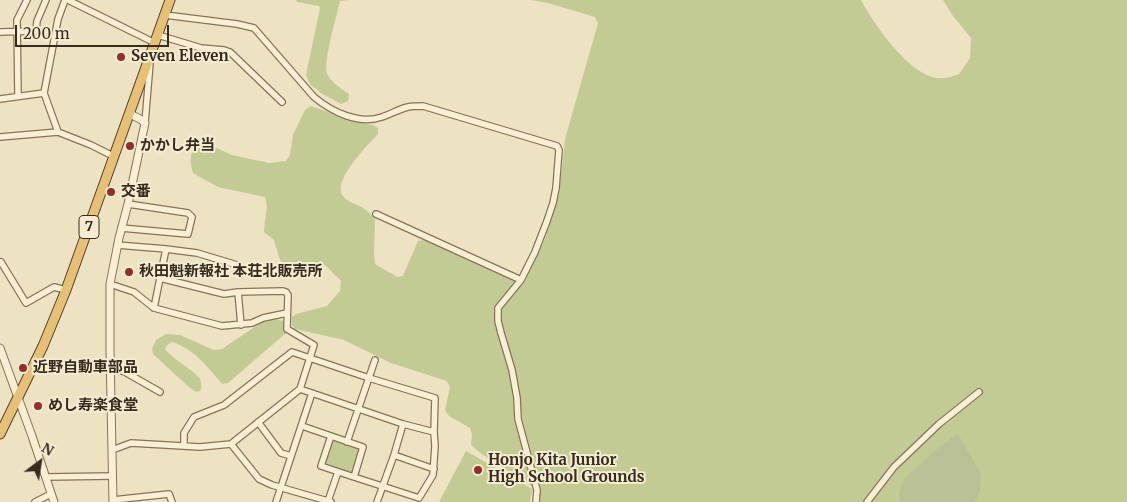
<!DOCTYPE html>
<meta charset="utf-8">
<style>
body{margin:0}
#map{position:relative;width:1127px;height:502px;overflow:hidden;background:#ede2c1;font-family:Merriweather,serif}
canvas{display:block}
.north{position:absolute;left:15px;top:437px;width:50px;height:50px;-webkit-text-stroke:4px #f5ecd1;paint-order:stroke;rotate:31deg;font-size:14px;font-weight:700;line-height:20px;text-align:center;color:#362b1d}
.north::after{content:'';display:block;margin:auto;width:18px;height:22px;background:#362b1d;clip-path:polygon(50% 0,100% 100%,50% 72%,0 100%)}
.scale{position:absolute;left:15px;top:25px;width:154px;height:22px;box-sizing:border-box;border:2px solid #362b1d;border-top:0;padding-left:6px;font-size:15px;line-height:18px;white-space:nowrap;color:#362b1d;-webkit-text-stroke:4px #f5ecd1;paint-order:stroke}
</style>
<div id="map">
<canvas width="1127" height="502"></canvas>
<div class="north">N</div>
<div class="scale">200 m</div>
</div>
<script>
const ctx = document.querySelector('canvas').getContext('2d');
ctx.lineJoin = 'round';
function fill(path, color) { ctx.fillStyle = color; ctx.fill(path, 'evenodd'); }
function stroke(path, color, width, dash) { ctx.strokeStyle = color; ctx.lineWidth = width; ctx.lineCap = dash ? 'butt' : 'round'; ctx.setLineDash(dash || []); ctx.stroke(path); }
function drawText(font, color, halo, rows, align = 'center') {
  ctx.font = font + ' Merriweather,"Noto Sans JP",serif'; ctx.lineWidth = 4; ctx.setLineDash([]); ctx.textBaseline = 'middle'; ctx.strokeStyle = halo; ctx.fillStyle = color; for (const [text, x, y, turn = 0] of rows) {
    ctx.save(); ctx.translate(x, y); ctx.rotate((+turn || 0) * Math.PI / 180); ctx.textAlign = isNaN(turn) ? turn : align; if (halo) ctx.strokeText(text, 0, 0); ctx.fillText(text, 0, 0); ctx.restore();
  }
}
fill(new Path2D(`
 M296,0H348L340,1C337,15 323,61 327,73C330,82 342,89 349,94L348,101L341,104L321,93L310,84L306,75L320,8L319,6L297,2Z
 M531,0H861C874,25 905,68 932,77C941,80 951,77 959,74L970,58L971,38L953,16L943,0H1127V502H540V493C519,474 491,464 471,445L472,434L470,428L449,416L445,410L450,387L447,381L391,363L344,340L295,329L292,325V317L296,314L327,306L340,291L341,281L325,265L303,268L299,274L294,278L287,276L279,257L274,240L264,232C264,222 269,206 265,197L218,187L193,173C189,162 190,148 199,140L232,155L269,163L286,161L290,155L293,135L305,110L311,106L356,122L373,125L378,128V134C368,145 332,180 343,196C347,202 357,204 363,208C368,211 371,215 375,218L374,254L375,264L397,277L403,276L418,241L425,240L523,285L545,239L559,194L565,139L598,23L595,17L548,3Z
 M275,319L284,321V330L286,333L228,383L222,384C208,367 193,348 172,342L167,345L165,349C173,360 194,370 200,379C202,383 202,387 200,391L196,392L190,388L153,354L152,349L156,340L166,334L180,335L214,350L222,349L262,322Z
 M331,436L363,447L354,477L321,466Z
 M466,451L532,489L530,502H439Z`), '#c3cb95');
fill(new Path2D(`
 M958,434L981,474L980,491L975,502H900C898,496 900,489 902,483C906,476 912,471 918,466C931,454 943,443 958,434Z`), '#b9c095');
const minor = new Path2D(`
 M68,0L155,43
 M165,15L237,24L254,28L314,97C332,112 359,125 382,117C391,114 399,109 408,107C413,106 418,106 423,106L557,146L559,150L556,188L553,203L547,221L535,252L521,280L498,308V321L501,333L512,370L517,398L518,419L537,490L536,502
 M0,32L36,31L37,21L46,0
 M158,35L201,48L224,50L230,52L282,102
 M18,96L17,20L27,0
 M0,99L44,93
 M145,123L150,63
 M58,132L44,93L58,19L65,0
 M0,137L58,132L91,145L115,157
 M376,214L521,280
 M121,228L188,234L192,217L188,213L128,204
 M166,249L197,253L237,265
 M0,263L1,262L26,303L54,287L66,290
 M110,284L134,292L154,308L222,326L252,323L263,318L287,313
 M238,292L241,325
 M154,308L160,278
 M110,367L125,372L160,392
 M300,389L403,424L434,432L435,446L433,475L419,498L354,477L363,447L302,426
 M258,422L281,453L291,456
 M331,436L321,466L354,477
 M347,442L375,360
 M231,444L259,479L272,485L331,502
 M184,446V433L194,417L224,405L292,352L369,378L435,398L434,432
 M112,450L131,443L200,447L231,444L300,389L314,345L287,329L288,295L286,292L283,291L238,292L224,294L160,278L166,249L117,245
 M394,455L434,469
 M46,477L113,476
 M113,500L169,494L172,502
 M328,501L338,472
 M35,502L51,494
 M276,502L312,393
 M377,502L394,455L403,424
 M867,502L894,467L939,424L979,392`);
const tertiary = new Path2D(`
 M0,348L32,436L54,502
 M113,502L110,350V284L119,238L128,204L145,123L140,119L130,114`);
const trunk = new Path2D(`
 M0,434L43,346L66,290L170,0`);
stroke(minor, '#877359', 8);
stroke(tertiary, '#877359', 9);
stroke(trunk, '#54412d', 11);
stroke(minor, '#f8efd4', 5.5);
stroke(tertiary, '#f8efd4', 7);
stroke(trunk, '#e6c076', 9);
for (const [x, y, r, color] of [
 [121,57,5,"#952e2a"],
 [130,146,5,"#952e2a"],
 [111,192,5,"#952e2a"],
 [129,272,5,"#952e2a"],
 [23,368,5,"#952e2a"],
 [38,406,5,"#952e2a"],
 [478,470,5,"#952e2a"]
]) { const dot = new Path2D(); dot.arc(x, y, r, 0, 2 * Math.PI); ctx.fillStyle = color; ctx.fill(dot); stroke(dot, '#f5ecd1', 2); }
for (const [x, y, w] of [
 [89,227,20]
]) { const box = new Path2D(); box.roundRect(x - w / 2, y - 11.5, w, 23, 4); ctx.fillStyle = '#f5ecd1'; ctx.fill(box); stroke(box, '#362b1d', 1); }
drawText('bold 14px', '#362b1d', null, [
 ["7",89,227]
]);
drawText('bold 15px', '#362b1d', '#f5ecd1', [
 ["Seven Eleven",131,57],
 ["かかし弁当",140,146],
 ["交番",121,192],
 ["秋田魁新報社 本荘北販売所",139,272],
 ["近野自動車部品",33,368],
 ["めし寿楽食堂",48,406],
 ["Honjo Kita Junior",488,461],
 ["High School Grounds",488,478]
], 'left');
</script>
